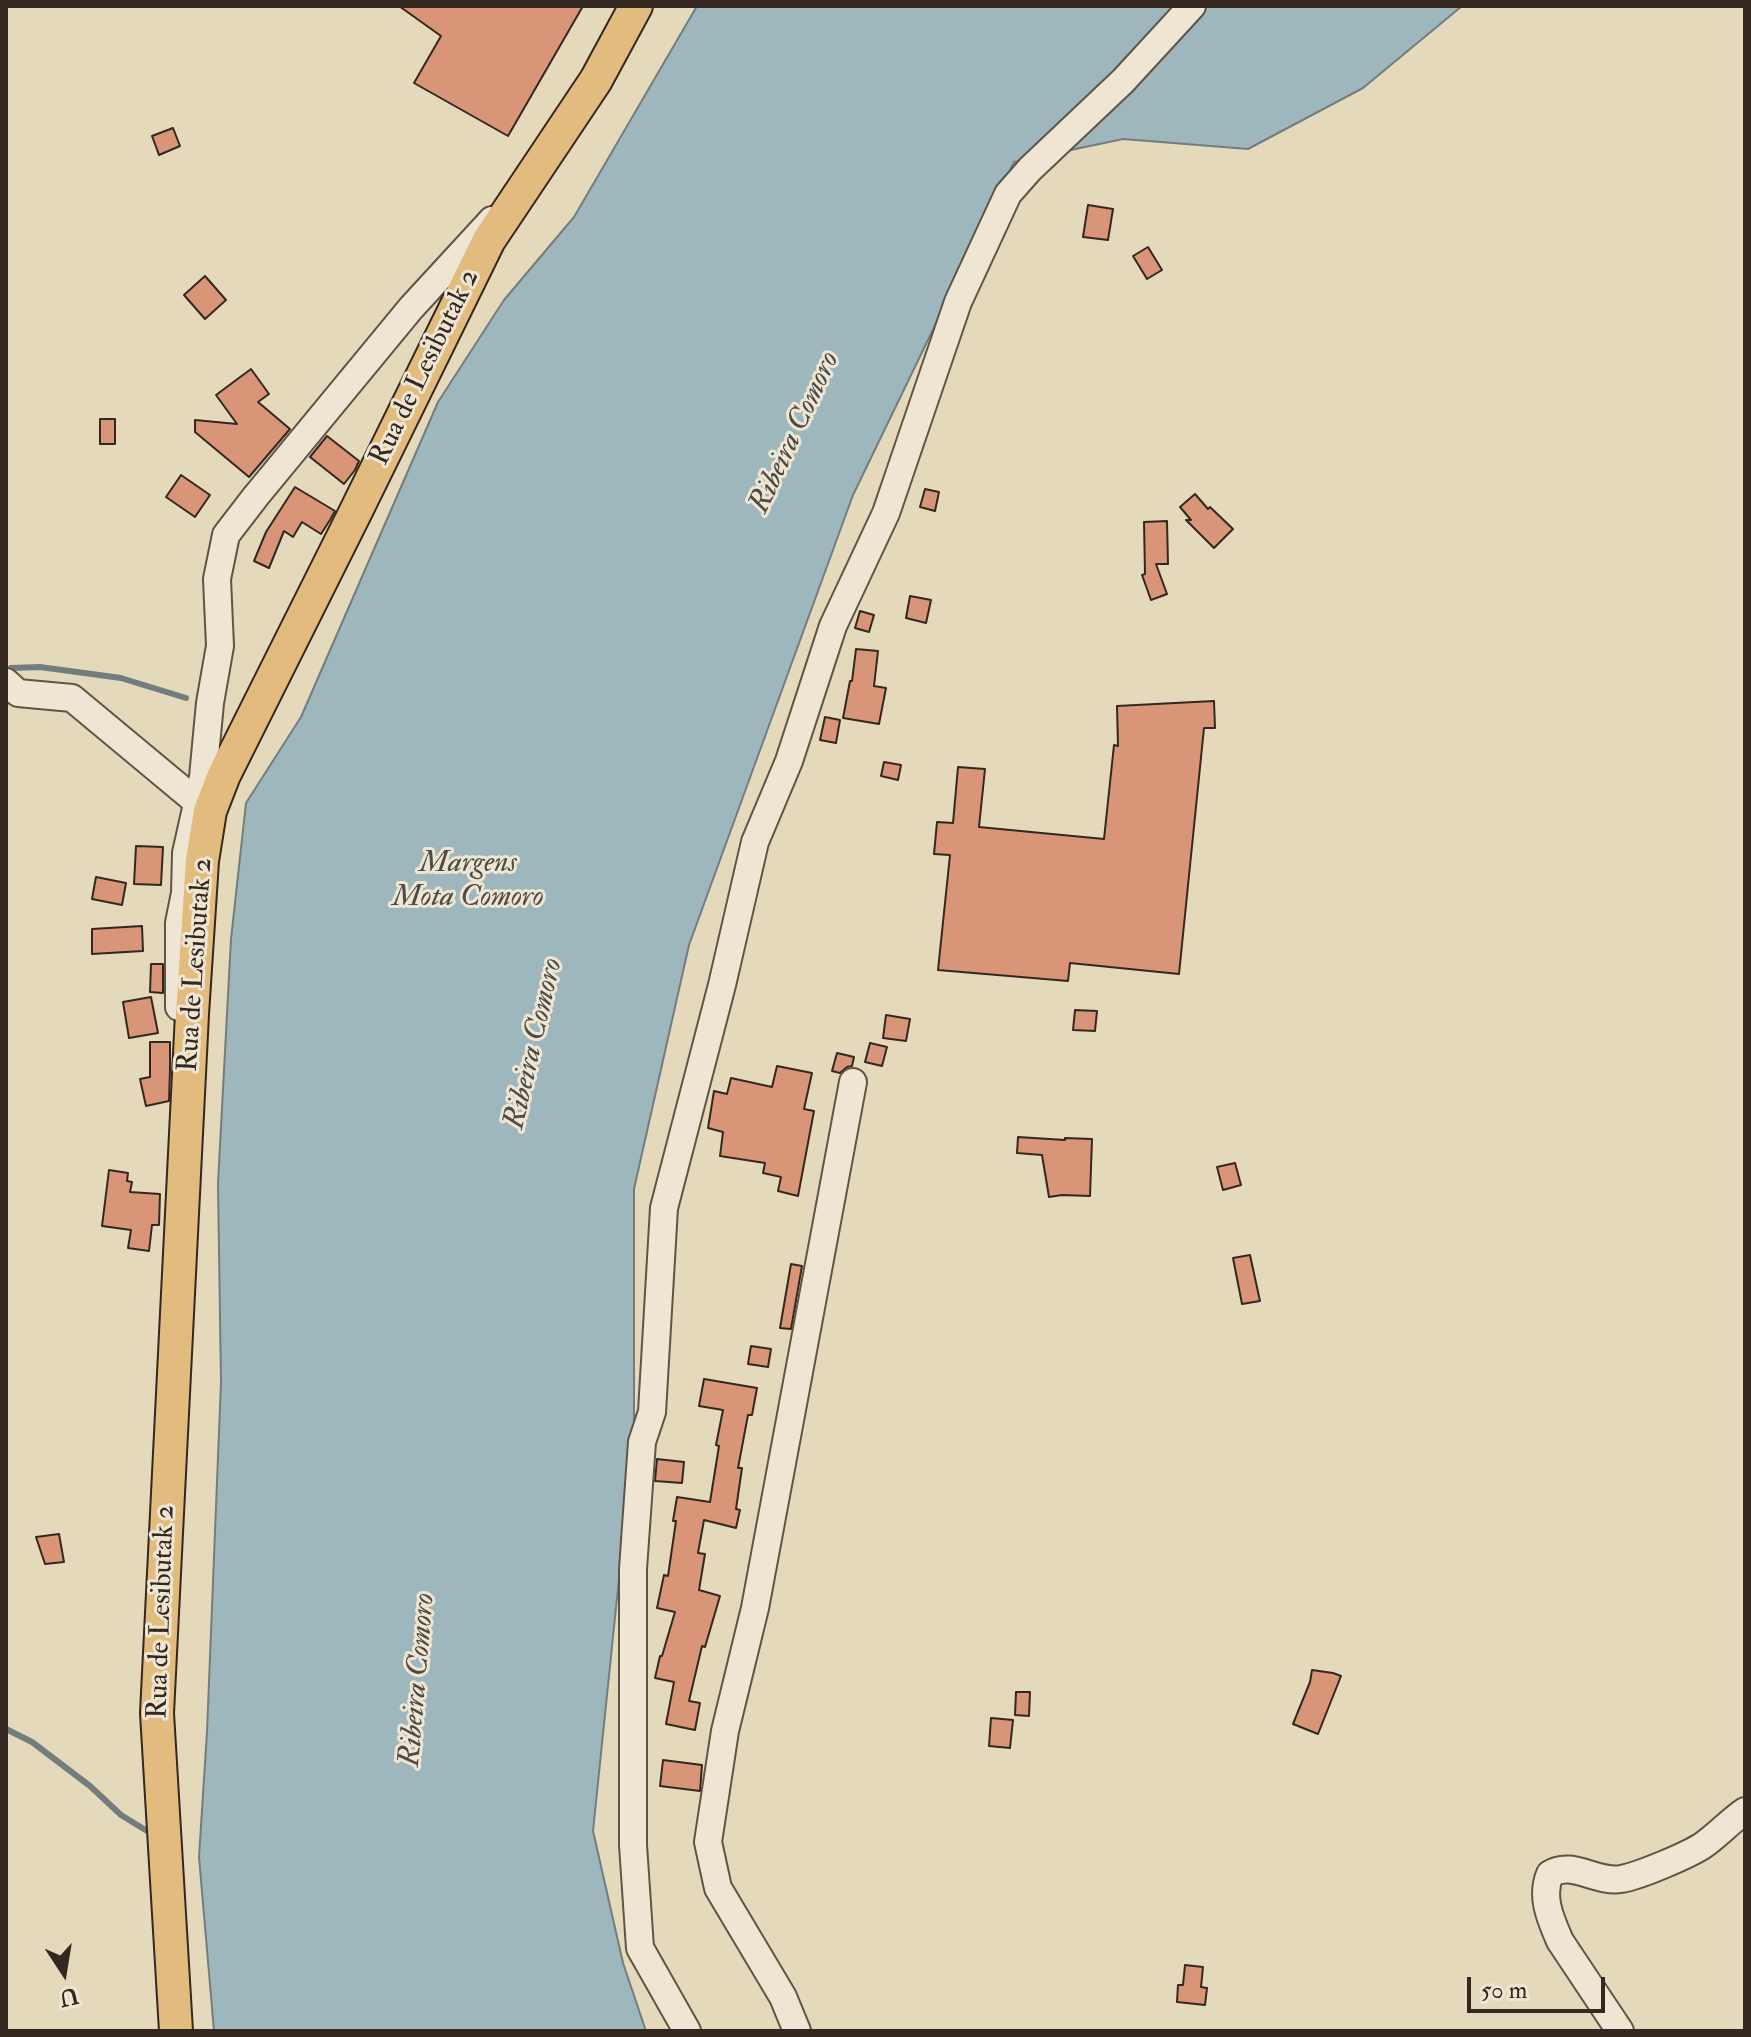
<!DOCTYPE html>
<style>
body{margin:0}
#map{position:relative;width:1751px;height:2037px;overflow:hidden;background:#e5d9bc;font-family:"IM FELL Double Pica",serif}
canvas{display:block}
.frame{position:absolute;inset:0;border:8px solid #342720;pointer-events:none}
.north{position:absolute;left:24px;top:1933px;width:80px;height:80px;-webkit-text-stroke:6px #eee6d3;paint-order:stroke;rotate:168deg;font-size:22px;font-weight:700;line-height:32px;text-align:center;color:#342720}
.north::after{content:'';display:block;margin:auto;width:28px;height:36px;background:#342720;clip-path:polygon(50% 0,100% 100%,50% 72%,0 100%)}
.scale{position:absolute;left:1467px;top:1977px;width:138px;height:36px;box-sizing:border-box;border:4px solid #342720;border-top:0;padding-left:10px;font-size:24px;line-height:28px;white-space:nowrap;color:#342720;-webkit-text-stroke:6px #eee6d3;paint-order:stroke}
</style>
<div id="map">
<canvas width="1751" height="2037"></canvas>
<div class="frame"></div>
<div class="north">U</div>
<div class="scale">50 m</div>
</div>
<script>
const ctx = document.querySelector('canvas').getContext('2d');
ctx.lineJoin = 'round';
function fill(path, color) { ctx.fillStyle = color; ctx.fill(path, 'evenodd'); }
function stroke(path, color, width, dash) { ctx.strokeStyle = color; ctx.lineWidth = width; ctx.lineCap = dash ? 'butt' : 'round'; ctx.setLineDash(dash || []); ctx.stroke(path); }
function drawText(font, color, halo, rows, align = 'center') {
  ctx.font = font + ' "IM FELL Double Pica",serif'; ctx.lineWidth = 6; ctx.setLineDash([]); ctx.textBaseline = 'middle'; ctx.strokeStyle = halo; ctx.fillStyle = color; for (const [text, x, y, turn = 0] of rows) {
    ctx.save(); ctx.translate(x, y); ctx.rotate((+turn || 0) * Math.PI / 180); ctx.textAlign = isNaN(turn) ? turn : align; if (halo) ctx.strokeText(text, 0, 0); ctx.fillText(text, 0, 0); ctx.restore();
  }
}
const water = new Path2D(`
 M697,6H1462L1363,88L1248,149L1123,139L1014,162L853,495L689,945L634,1189V1433L593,1831L623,1963L646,2031H214L199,1857L207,1732L221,1382L218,1183L231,939L246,803L301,717L438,402L504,300L574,217Z`);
fill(water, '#9db7bd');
stroke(water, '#737d7e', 2);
stroke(new Path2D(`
 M11,668L40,667L121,678L186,698
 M6,1729L32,1742L90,1786L121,1815L152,1834`), '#737d7e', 6);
const building = new Path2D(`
 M399,6H583L508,136L414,83L441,36Z
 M173,128L180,146L159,155L152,136Z
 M1088,205L1113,209L1108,240L1083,237Z
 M1148,247L1162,270L1147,279L1133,256Z
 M205,276L226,300L205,319L184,295Z
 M251,369L269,394L258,402L290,429L249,477L195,432V420L237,424L216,395Z
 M100,419H115V444H100Z
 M327,436L359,461L355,470L344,484L310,457Z
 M181,475L210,495L195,517L166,497Z
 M295,487L335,511L330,520L321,534L302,522L293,537L284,531L269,568L254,561L266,532Z
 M925,489L939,492L935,511L920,507Z
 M1195,494L1208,509L1210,507L1233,529L1214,548L1186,520H1191L1180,507Z
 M1167,521L1168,564H1156L1167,594L1151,600L1142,575L1145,574L1144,522Z
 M910,596L931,600L926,623L906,618Z
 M860,611L874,615L869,632L855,628Z
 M856,649L878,651L874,686L886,688L879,724L843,718L850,681H852Z
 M1214,701L1215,728H1204L1179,974L1070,963L1068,981L938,970L950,855L934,854L937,822L953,823L958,767L985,769L979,827L1104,839L1114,745L1118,746L1117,706Z
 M825,717L840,720L836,743L820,740Z
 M884,762L901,765L898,780L881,776Z
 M136,846L163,847L161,885L134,884Z
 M96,877L126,883L122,905L92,899Z
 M142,926L143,951L92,954V929Z
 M151,964H163V993L150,992Z
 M151,997L158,1033L129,1038L123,1002Z
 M1075,1010L1097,1011L1095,1031L1073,1030Z
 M886,1015L910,1019L906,1041L883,1038Z
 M150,1042H170V1069L169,1101L146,1106L140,1079L150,1077Z
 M870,1043L887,1047L882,1066L865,1062Z
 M837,1053L854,1057L852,1066L847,1067L840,1073L832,1071Z
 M777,1066L812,1073L804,1109L814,1111L798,1196L778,1191L781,1177L763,1173L765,1163L720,1156L723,1132L708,1128L714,1091L727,1094L731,1078L772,1087Z
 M1018,1137L1065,1140V1138L1092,1139L1090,1196L1062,1195L1049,1197L1042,1155L1017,1153Z
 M1235,1163L1241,1185L1223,1190L1217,1167Z
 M109,1170L128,1173L127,1181L132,1182L130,1192L160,1194L159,1225H152L149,1251L128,1248L131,1230L102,1226Z
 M1250,1255L1260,1301L1242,1304L1233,1258Z
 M791,1264L802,1266L791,1329L780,1328Z
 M751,1346L771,1349L768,1367L748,1364Z
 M704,1379L757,1388L752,1415H748L738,1468H742L736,1509L740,1510L736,1528L704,1520L698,1553L705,1554L699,1590L720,1596L705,1647L702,1646L689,1701L700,1703L695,1730L666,1724L674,1682L655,1678L660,1656H662L675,1612L657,1608L664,1575L668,1576L676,1521H673L677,1497L710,1502L719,1446L716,1445L723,1410L699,1406Z
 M657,1459L684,1462L682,1483L655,1481Z
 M59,1534L64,1562L45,1564L36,1537Z
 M1312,1670L1333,1673L1341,1676L1318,1734L1293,1724L1310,1682Z
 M1016,1692H1030L1029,1716L1015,1715Z
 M991,1718L1013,1720L1010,1748L989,1746Z
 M663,1760L702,1765L700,1791L660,1786Z
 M1185,1965L1203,1967L1201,1987L1207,1988L1205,2005L1177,2002L1178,1985H1183Z`);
fill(building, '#d99577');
stroke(building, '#342720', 2);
const minor = new Path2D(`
 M6,682L18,693L72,698L197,802
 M179,1007V923L185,893L186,853L203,777L210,703L220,646L217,579L226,535L256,496L411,308L492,220
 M687,2031L640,1948L633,1845V1569L642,1442L652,1412L664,1208L722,985L755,842L789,761L833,626L886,513L958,302L1008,194L1030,169L1123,81L1192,6
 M797,2031L783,1997L718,1888L708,1842L725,1731L755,1608L853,1082
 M1620,2031L1560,1941C1551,1920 1540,1897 1550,1874C1572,1860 1596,1883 1621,1879C1639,1876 1686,1856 1702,1846C1717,1836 1730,1821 1745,1811`);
const major = new Path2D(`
 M176,2031L157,1713L192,1014L202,861L210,811L224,775L356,511L489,240L596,80L636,6`);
stroke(minor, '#605447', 30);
stroke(major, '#342720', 36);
stroke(minor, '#eee6d3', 26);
stroke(major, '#e2bc7e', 32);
drawText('28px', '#342720', '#eee6d3', [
 ["Rua de Lesibutak 2",426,368,-64],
 ["Rua de Lesibutak 2",197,965,-86],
 ["Rua de Lesibutak 2",163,1612,-88]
]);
drawText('italic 30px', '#4e4b47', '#eee6d3', [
 ["Ribeira Comoro",796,433,-65],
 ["Margens",468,865],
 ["Mota Comoro",468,899],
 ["Ribeira Comoro",535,1044,-77],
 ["Ribeira Comoro",419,1680,-85]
]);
</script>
